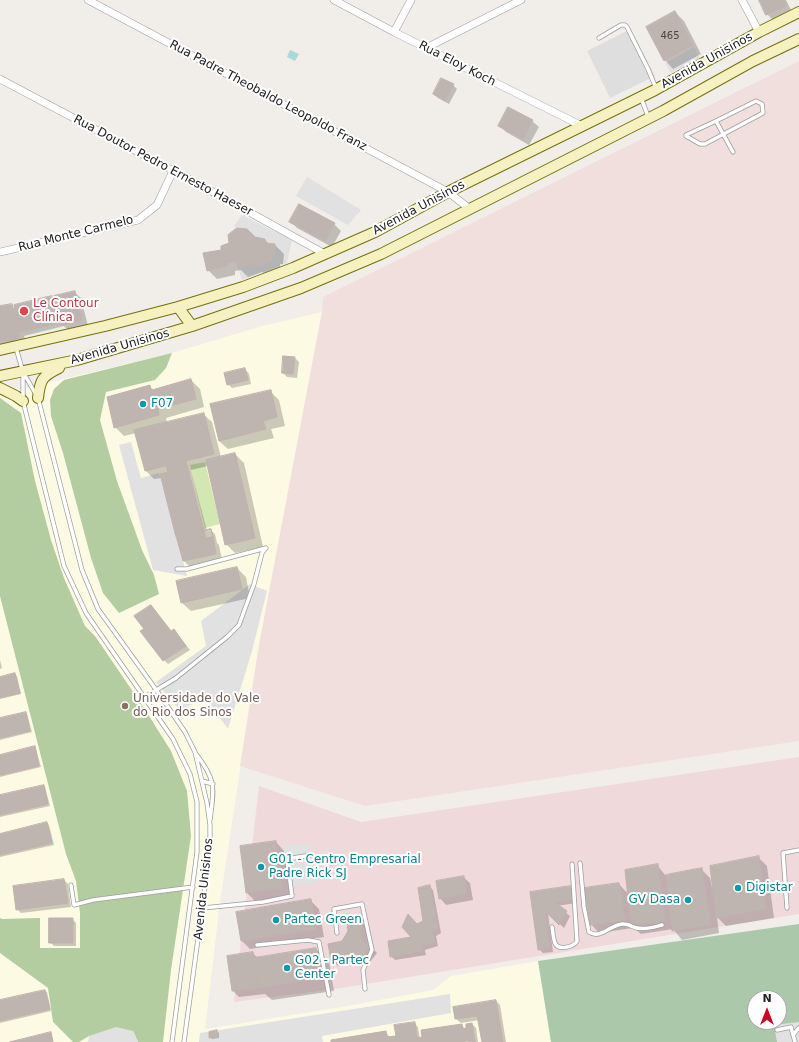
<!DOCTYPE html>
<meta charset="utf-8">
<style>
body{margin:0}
#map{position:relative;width:799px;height:1042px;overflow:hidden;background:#f1ede8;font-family:"DejaVu Sans",sans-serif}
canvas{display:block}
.north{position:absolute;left:747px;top:990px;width:40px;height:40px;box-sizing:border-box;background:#fff;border:1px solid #a6a6a6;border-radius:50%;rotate:0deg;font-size:11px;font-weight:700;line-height:16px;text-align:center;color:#212121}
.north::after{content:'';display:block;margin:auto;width:14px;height:18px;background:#c50c26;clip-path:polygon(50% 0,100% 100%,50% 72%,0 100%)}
</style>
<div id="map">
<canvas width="799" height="1042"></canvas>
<div class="north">N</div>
</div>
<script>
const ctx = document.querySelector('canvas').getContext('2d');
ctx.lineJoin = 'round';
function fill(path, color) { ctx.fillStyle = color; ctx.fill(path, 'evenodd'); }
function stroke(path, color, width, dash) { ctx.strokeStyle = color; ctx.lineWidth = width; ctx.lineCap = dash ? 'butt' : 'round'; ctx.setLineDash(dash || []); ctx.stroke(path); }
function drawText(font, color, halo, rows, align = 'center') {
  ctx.font = font + ' "DejaVu Sans",sans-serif'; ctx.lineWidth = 4; ctx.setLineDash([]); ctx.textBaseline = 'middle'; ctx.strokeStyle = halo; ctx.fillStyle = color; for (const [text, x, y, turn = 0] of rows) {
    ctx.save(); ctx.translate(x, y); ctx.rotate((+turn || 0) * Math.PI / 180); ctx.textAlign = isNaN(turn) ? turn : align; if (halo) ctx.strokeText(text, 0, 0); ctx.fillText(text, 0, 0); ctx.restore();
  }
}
fill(new Path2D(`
 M631,29L655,76L610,98L587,51Z`), '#dfdede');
fill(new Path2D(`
 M799,757V914L335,989L234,1002L259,786L361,822Z`), '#f0d9db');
fill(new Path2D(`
 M322,312L259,645L220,902L205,1029L342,1007L433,990L451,976L538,961L551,1042H0V394L172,353L262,326Z`), '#fdfae4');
fill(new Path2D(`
 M799,61V741L365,806L240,766L259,645L322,312L323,297Z`), '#f1dfdd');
fill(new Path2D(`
 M205,462L220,524L205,528L190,465Z`), '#d3e7b2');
fill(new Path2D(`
 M172,353L166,368L155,380L106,392L100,420L117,481L142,550L154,575L159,594L119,613L103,593L91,558L63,453L51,416L50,400L54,389L64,380Z
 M0,398L21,413L35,481L51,540L64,578L85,626L95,636L144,708L171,751L187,791L191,836L171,970L163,1042H138L133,1031L89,1036L79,1042H73L53,1022L48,988L0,953V918L2,919L40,918V948H80V913L76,881L66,854L57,819L0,596Z`), '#b3cda0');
fill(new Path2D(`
 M799,924V1042H551L538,961ZM755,998H779V1022H755Z`), '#abc8ab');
fill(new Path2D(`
 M694,47L700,58L671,73L665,63Z
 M307,177L361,210L348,225L296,196Z
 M242,215L292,240L287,263L242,280L238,268L255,263L256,266L272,261V255H275V244L266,243L265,239L255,237L247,229L237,228L234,226Z
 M131,442L141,478L159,473L187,576L153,570L119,445Z
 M250,584L267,591L252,651L228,729L205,697L180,711L156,682L206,646L201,621Z
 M311,842L317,883L289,887L283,846Z
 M450,994L451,1013L322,1036L323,1042H199L200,1033Z
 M799,1022V1042H777L774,1025Z
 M116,1027L133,1031L138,1042H88L89,1036Z`), '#e1e1e1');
fill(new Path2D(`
 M290,50L299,54L295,61L287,57Z`), '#acd7db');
fill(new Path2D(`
 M761,0H786L792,12L773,20L767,14Z
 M675,12L684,21L701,54L673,69L665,60Z
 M453,85L457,89L449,104L438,98L434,94Z
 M532,121L539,127L529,145L506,132L499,125Z
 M291,221L334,224L341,231L332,247L297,228Z
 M255,238L265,240L269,244L275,245L284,254L283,264H280V270L265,274L262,272L248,277L241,270L235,271V275L217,279L208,270L222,251Z
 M74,292L81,298L88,326L69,331L64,326L24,336L26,342L0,353V307L11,305L16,310L51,297L56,302Z
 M295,358L299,362L297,378L287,377L283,373Z
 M245,369L249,374L251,384L232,388L228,384Z
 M191,380L200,389L204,407L166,418L167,423L203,414L212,422L221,457L235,454L244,463L263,547L235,553L226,544L208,466L191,470L207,531L210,530L215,534L217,543L219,545L222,560L190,567L184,561L162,478L154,479L146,471L136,433L124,436L115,427L149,386L154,390Z
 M270,391L279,400L285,426L271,429L274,438L228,449L219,441Z
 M237,568L246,577L250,598L191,611L182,603Z
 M174,630L190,650L168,664L164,660L172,632Z
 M0,660L2,668L0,669Z
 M15,675L17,676L21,694L0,699V678Z
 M25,713L27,714L32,732L0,740V719Z
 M34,748L36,749L41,767L0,777V756Z
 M44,786L45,787L50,806L0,817V796Z
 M47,823L49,825L54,845L0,857V835Z
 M276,842L284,851L290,897L255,901L247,893Z
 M758,857L767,866L774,918L726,926L717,917L719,933L682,940L673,929L641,934L632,926L633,928L599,933L591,924L619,884L628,894L657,865L666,876L701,869L710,878L712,888Z
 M463,877L470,883L473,900L446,905L440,898Z
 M64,880L68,884L71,907L21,913L17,909Z
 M429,886L433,890L441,933L436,936L438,946L425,950L426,955L395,960L391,956L412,937L417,925L424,922Z
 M571,887L575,891L576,903L557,906L570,916L564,928L548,913L553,952L543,953L539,949L531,893Z
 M310,900L319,909L324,937L250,949L242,941Z
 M72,919L76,923V946H54L50,942Z
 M360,920L366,926L369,945L377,953L366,967L361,962L338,966L332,960L343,942Z
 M316,949L329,962L334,991L272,1000L265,994L239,997L233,991L252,953L258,958Z
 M45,991L47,992L51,1011L0,1023V1001Z
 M496,1001L500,1005L506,1042H483L479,1020L461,1023L456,1019L454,1008Z
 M414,1023L418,1027L420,1039L461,1025L468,1031L472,1024L476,1028L478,1042H332L385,1032L390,1037L397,1036Z
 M217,1031L219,1033V1038L212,1039L210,1037Z`), '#0003');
const building = new Path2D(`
 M759,0H784L786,6L766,15Z
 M675,11L693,45L664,61L646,27Z
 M441,78L454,84L445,101L433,94Z
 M508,107L533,120L523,139L498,126Z
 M299,204L335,223L325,241L289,222Z
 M237,228L247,229L255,237L265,239L266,243L275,244V255H272V261L256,266L255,263L238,268L236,261L227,263V266L207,271L203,253L221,250V246L229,243L228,235Z
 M75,291L82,320L62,325L54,296Z
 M52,296L59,323L20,332L14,305Z
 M12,304L20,336L13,342L5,340L0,341V306Z
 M283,356L295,357L293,374L282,373Z
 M245,368L248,380L227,385L224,373Z
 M191,379L196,399L158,409L159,415L114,428L107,397L150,385L151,390Z
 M271,390L277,417L263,421L266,429L219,441L210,404Z
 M204,413L214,454L145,471L134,430Z
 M235,453L255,538L225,545L206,460Z
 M186,461L204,531L211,529L213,537L179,546L178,538L184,536L183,531L175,533L160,474L168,472L166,466Z
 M211,529L213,537L206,539L204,531Z
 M183,531L184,536L178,538L179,546L175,533Z
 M213,537L216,554L183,561L179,546Z
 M237,567L242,589L181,603L176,581Z
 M151,605L171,631L174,629L186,646L163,661L140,631L144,629L134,616Z
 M15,673L20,693L0,698V677Z
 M26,712L30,731L0,738V718Z
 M35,746L39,766L0,775V755Z
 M44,785L48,804L0,815V795Z
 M47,822L52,843L0,855V834Z
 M276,841L282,888L246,893L240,846Z
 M759,856L766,909L716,918L710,866Z
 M658,864L665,921L631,925L625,870Z
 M702,868L711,925L672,931L666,875Z
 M464,876L467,894L439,899L436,881Z
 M64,879L68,903L16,910L13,886Z
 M619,883L625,920L590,925L584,888Z
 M430,885L438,929L432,931L435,942L421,946L423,951L390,957L388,941L411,937L402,927L408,914L417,924L423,921L418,888Z
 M571,886L573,900L554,902L567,911L559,925L545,911L550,948L538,950L530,892Z
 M311,899L316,929L241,941L236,912Z
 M49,918H73V943H49Z
 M360,919L363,942L371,945L359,961L355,956L331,960L328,944L342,941L348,931L347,921Z
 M316,948L321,978L258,988L254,958Z
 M253,952L258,988L232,991L227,956Z
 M45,990L50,1009L0,1021V1000Z
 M496,1000L503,1042H482L477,1016L455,1019L453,1007Z
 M415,1022L417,1038L422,1037L421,1030L462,1024L463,1029L466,1028V1024L472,1023L475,1042H469V1040L464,1041V1042H331V1040L386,1031L387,1037L396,1036L394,1025Z
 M217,1030L218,1036L209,1038V1032Z
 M51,1032L53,1042H10Z`);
fill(building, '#beb5b1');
stroke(building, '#c2b2ab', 1);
const service = new Path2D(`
 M599,38L621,25H625L627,27L648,69L656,88
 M641,98L648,116
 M716,121L686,135V136L700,144H705L763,113L762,104L756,101L716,121L733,152
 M16,348L23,372L38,398L82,570L98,609L157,691L185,732L195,752L207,803L210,825V850L184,1042
 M23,373V401L64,566L86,613L173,739L190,774L197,802V852L172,1042
 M177,569H187L266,548
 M145,697L176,678L227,637L239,625L254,584L262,553L266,548
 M196,754C217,781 214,788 210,820
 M202,781L213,784
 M580,863L584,907L589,932C601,940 612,923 624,924C628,924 633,927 637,928C645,930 654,927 662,925
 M71,885L74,905L93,900L193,887
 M203,908L263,902L292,896L287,859L311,855
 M787,908L783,853L799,850
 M552,927C553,932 553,938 555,943C558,951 574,947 577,941L572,864
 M337,933L334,909L362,904L372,950L363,970L365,989
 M257,945L308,940L319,942L329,995
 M777,1030L791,1027L795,1042
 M793,1035L799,1028`);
const minor = new Path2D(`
 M88,0L448,192L470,209
 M334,0L394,32L582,126
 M742,0L759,32
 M394,32L411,0
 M426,48L521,0
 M0,79L202,186L325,254
 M0,252L138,220L157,205L173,171`);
const secondary = new Path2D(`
 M178,307L192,326
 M0,350L105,326L178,307L243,287L293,268L375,232L448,192L655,90L759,32L799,12
 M0,376L77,360L192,326L301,288L381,254L663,111L753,61L799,39
 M0,388L16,396L23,401
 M38,398C40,380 42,376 59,368`);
stroke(service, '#9e9e9e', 5);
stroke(minor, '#9e9e9e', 8);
stroke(secondary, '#74710c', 12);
stroke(service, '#fff', 3.5);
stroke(minor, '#fff', 7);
stroke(secondary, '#f6f1c1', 10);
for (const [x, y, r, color] of [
 [24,311,5,"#e0444e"],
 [143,404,4,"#0f9aa8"],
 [125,706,4,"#8d6e63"],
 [261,867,4,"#0f9aa8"],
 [738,888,4,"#0f9aa8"],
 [688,900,4,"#0f9aa8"],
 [276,920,4,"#0f9aa8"],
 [287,968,4,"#0f9aa8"]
]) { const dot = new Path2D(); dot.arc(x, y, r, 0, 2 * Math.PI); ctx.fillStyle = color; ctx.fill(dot); stroke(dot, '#fff', 1.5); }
drawText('10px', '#484645', null, [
 ["465",670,36]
]);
drawText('12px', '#212121', '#fff', [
 ["Avenida Unisinos",707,61,-29],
 ["Rua Eloy Koch",457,64,27],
 ["Rua Padre Theobaldo Leopoldo Franz",268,96,28],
 ["Rua Doutor Pedro Ernesto Haeser",163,166,28],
 ["Avenida Unisinos",419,208,-28],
 ["Rua Monte Carmelo",76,234,-14],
 ["Avenida Unisinos",120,347,-16],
 ["Avenida Unisinos",204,889,-84]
]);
drawText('12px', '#be3a42', '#fff', [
 ["Le Contour",33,304],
 ["Clínica",33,318]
], 'left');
drawText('12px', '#0d838f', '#fff', [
 ["F07",151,404],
 ["G01 - Centro Empresarial",269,860],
 ["Padre Rick SJ",269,874],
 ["Digistar",746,888],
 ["GV Dasa",680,900,"right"],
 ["Partec Green",284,920],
 ["G02 - Partec",295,961],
 ["Center",295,975]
], 'left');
drawText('12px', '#785e54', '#fff', [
 ["Universidade do Vale",133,699],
 ["do Rio dos Sinos",133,713]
], 'left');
</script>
